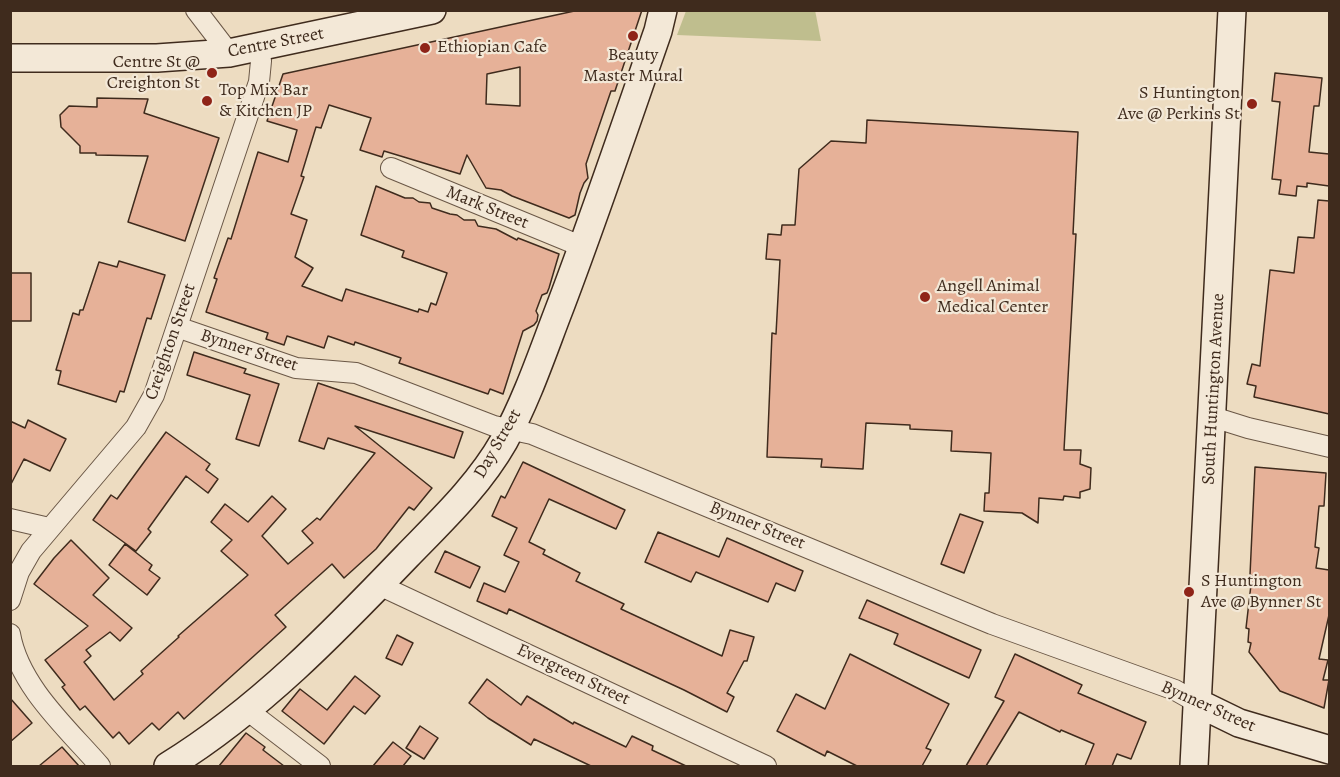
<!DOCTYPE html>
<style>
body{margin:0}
#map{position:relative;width:1340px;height:777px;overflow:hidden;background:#eddcc1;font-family:Alegreya,serif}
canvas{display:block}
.frame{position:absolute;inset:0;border:12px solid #3f2b1d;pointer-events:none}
</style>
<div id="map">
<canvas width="1340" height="777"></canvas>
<div class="frame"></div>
</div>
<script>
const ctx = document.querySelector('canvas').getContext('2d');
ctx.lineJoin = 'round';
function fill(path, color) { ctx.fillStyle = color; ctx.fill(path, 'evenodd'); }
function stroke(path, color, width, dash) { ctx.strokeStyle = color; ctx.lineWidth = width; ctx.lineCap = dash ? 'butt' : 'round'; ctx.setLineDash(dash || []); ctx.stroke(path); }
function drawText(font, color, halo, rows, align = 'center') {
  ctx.font = font + ' Alegreya,serif'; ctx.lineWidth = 4.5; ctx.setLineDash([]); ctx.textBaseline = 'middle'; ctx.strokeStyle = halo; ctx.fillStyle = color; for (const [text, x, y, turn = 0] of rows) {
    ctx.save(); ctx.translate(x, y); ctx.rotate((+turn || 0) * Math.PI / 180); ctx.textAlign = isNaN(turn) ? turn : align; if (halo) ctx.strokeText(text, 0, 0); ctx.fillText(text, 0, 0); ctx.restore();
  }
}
fill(new Path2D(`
 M815,10L821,41L677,35L686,11Z`), '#bfbe8e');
const building = new Path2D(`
 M579,10H642L615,91H611L586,164L588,178L584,183L580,193L575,215L569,218L512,196L501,190L486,188L467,155L460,174L384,151L382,157L360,150L371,118L329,105L321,128L316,127L301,176L304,177L291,214L307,220L295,257L313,268L302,286L342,301L346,289L418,312L419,309L428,312L431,303L436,305L447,273L402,257L404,251L361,235L376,186L405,198H413L419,202L430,203L432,208L450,214L457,215L464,220H475L478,226L496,229L517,240L518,238L559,254L549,288L547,293L542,295L536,311L538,315L537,321L534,325L523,331L503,394L490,389L488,394L399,363L401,358L355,342L354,345L328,336L324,348L287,336L284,345L266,339L268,333L206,312L217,279L214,278L228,238L231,239L258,152L288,162L297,130L267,121L283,74ZM520,67V106L486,104L487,74Z
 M1275,73L1322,78L1319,106H1314L1309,152L1329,154V186L1307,183V187L1297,186L1296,196L1279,194L1281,180L1272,179L1280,102L1272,101Z
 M97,98L148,99L144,113L219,138L185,241L128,222L148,156L96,155V153H80V146L61,127L60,115L69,106L97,107Z
 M867,120L1078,132L1073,234H1076L1064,450H1081L1080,464L1091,468L1090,489L1080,492V498L1064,496L1063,500L1039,498L1038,523L1022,513L984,511L985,493H989L991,453L951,451L952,431L910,429V425L866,423L863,469L821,467L822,459L767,457L772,333L776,334L780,260L766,259L768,234L781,235L782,225H795L799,169L831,141L866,143Z
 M1318,200L1329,201V414L1254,397L1256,386L1247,384L1252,364L1260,366L1270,270L1294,273L1298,237L1314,238Z
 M119,261L165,275L151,319L147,318L124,392L120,391L116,402L58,384L61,371L56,370L73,313L79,315L80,310H83L99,262L117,267Z
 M10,273H31V321H10Z
 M194,352L246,369L244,373L279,384L259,446L236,439L250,395L187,375Z
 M318,383L463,432L454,458L355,426L432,488L414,510L409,507L376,549L344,578L332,564L275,615L286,627L184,719L178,712L159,730L152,723L129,744L119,732L113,738L85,706L80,710L62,687L65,685L45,660L88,626L34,584L54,558L71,540L109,578L93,595L132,628L120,641L110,632L86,650L91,656L84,662L114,700L143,674L141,671L179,637L178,636L248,575L221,551L232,540L211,522L225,504L248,522L272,496L286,509L262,536L288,564L313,543L302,531L317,518L320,520L375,453L328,438L324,449L299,441Z
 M28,420L66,439L50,471L24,459L10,486V421L25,428Z
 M166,432L210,464L206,470L218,479L208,493L186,476L148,529L151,532L136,551L93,520L111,495L117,499Z
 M523,462L625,510L616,529L549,499L529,542L545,550L543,554L580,573L576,581L624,604L621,609L722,656L730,630L754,637L747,661H744L727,693L734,697L727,712L684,690L509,609L507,614L477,601L484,583L505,592L519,562L504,555L517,528L492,516L501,496L505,498Z
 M1255,467L1326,473L1324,506H1319L1315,547L1319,548L1316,568L1329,570V615L1319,659L1328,660L1323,680H1329L1324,708L1280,691L1249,652L1251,643L1248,642L1249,629L1246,628L1252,576L1250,575Z
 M960,514L983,522L964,573L941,564Z
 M658,532L719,557L727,538L803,571L795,591L776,583L768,602L696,572L691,582L645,562Z
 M125,544L152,565L149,570L160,578L147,595L109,565Z
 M445,551L480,567L470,588L435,572Z
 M867,600L981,650L969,678L894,644L898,634L859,618Z
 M397,635L413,643L402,665L386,658Z
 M850,654L949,704L926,748L931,750L922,766H857L827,751L825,756L777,731L796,694L825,709Z
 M1015,654L1082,685L1078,693L1146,722L1131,759L1117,754L1112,766H1085L1094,744L1061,730L1060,732L1019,712L986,766H966L1004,701L995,697Z
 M355,676L380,696L365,714L354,706L324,744L282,711L300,689L327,710Z
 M487,679L521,705L527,696L573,724L574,722L626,747L632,736L653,746L652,750L686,766H591L534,739L531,745L488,718L469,703Z
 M10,698L32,723L10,742Z
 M420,726L438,738L424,759L406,748Z
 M246,733L265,747L263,750L284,766H219Z
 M393,742L411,756L403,766H373Z
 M62,747L79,766H39Z`);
fill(building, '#e6b198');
stroke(building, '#3f2b1d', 1.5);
const street = new Path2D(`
 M196,10L229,53
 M391,168L583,247
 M177,327L296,368L356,373L494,426L532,434L992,624L1175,690L1198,703
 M1213,417L1248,428L1330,447
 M10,519L49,528
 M379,585L766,766
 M10,600L19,572L31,551L136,427L154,395L259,82L261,61L259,48
 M10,634C19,686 67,728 100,766
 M247,710L320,766`);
const secondary = new Path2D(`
 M10,58H157L229,53L432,10
 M1198,703L1239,723L1330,750
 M168,766C259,710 334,632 407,556C442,520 479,485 504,441C526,401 541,357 557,315C593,221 625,126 658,31L663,10
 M1194,766L1232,10`);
stroke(street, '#6a5746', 22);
stroke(secondary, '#3f2b1d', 30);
stroke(street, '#f3e8d7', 20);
stroke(secondary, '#f3e8d7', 27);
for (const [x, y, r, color] of [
 [633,36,6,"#8f2418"],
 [425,48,6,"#8f2418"],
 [212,73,6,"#8f2418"],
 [207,101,6,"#8f2418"],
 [1252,104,6,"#8f2418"],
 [925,297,6,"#8f2418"],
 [1189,592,6,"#8f2418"]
]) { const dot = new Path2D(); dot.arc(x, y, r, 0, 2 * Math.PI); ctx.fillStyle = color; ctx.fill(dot); stroke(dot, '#f3e8d7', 2); }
drawText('18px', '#3f2b1d', '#f3e8d7', [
 ["Centre Street",276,43,-11],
 ["Mark Street",487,208,22],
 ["Creighton Street",171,342,-71],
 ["Bynner Street",249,351,18],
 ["South Huntington Avenue",1214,389,-87],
 ["Day Street",498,444,-60],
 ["Bynner Street",757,526,22],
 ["Evergreen Street",573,675,25],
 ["Bynner Street",1208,707,24]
]);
drawText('18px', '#3f2b1d', '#f3e8d7', [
 ["Ethiopian Cafe",437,48],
 ["Beauty",633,56,"center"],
 ["Master Mural",633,77,"center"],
 ["Centre St @",200,63,"right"],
 ["Creighton St",200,84,"right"],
 ["Top Mix Bar",219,91],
 ["& Kitchen JP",219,112],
 ["S Huntington",1240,94,"right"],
 ["Ave @ Perkins St",1240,115,"right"],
 ["Angell Animal",937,287],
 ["Medical Center",937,308],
 ["S Huntington",1201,582],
 ["Ave @ Bynner St",1201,603]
], 'left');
</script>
